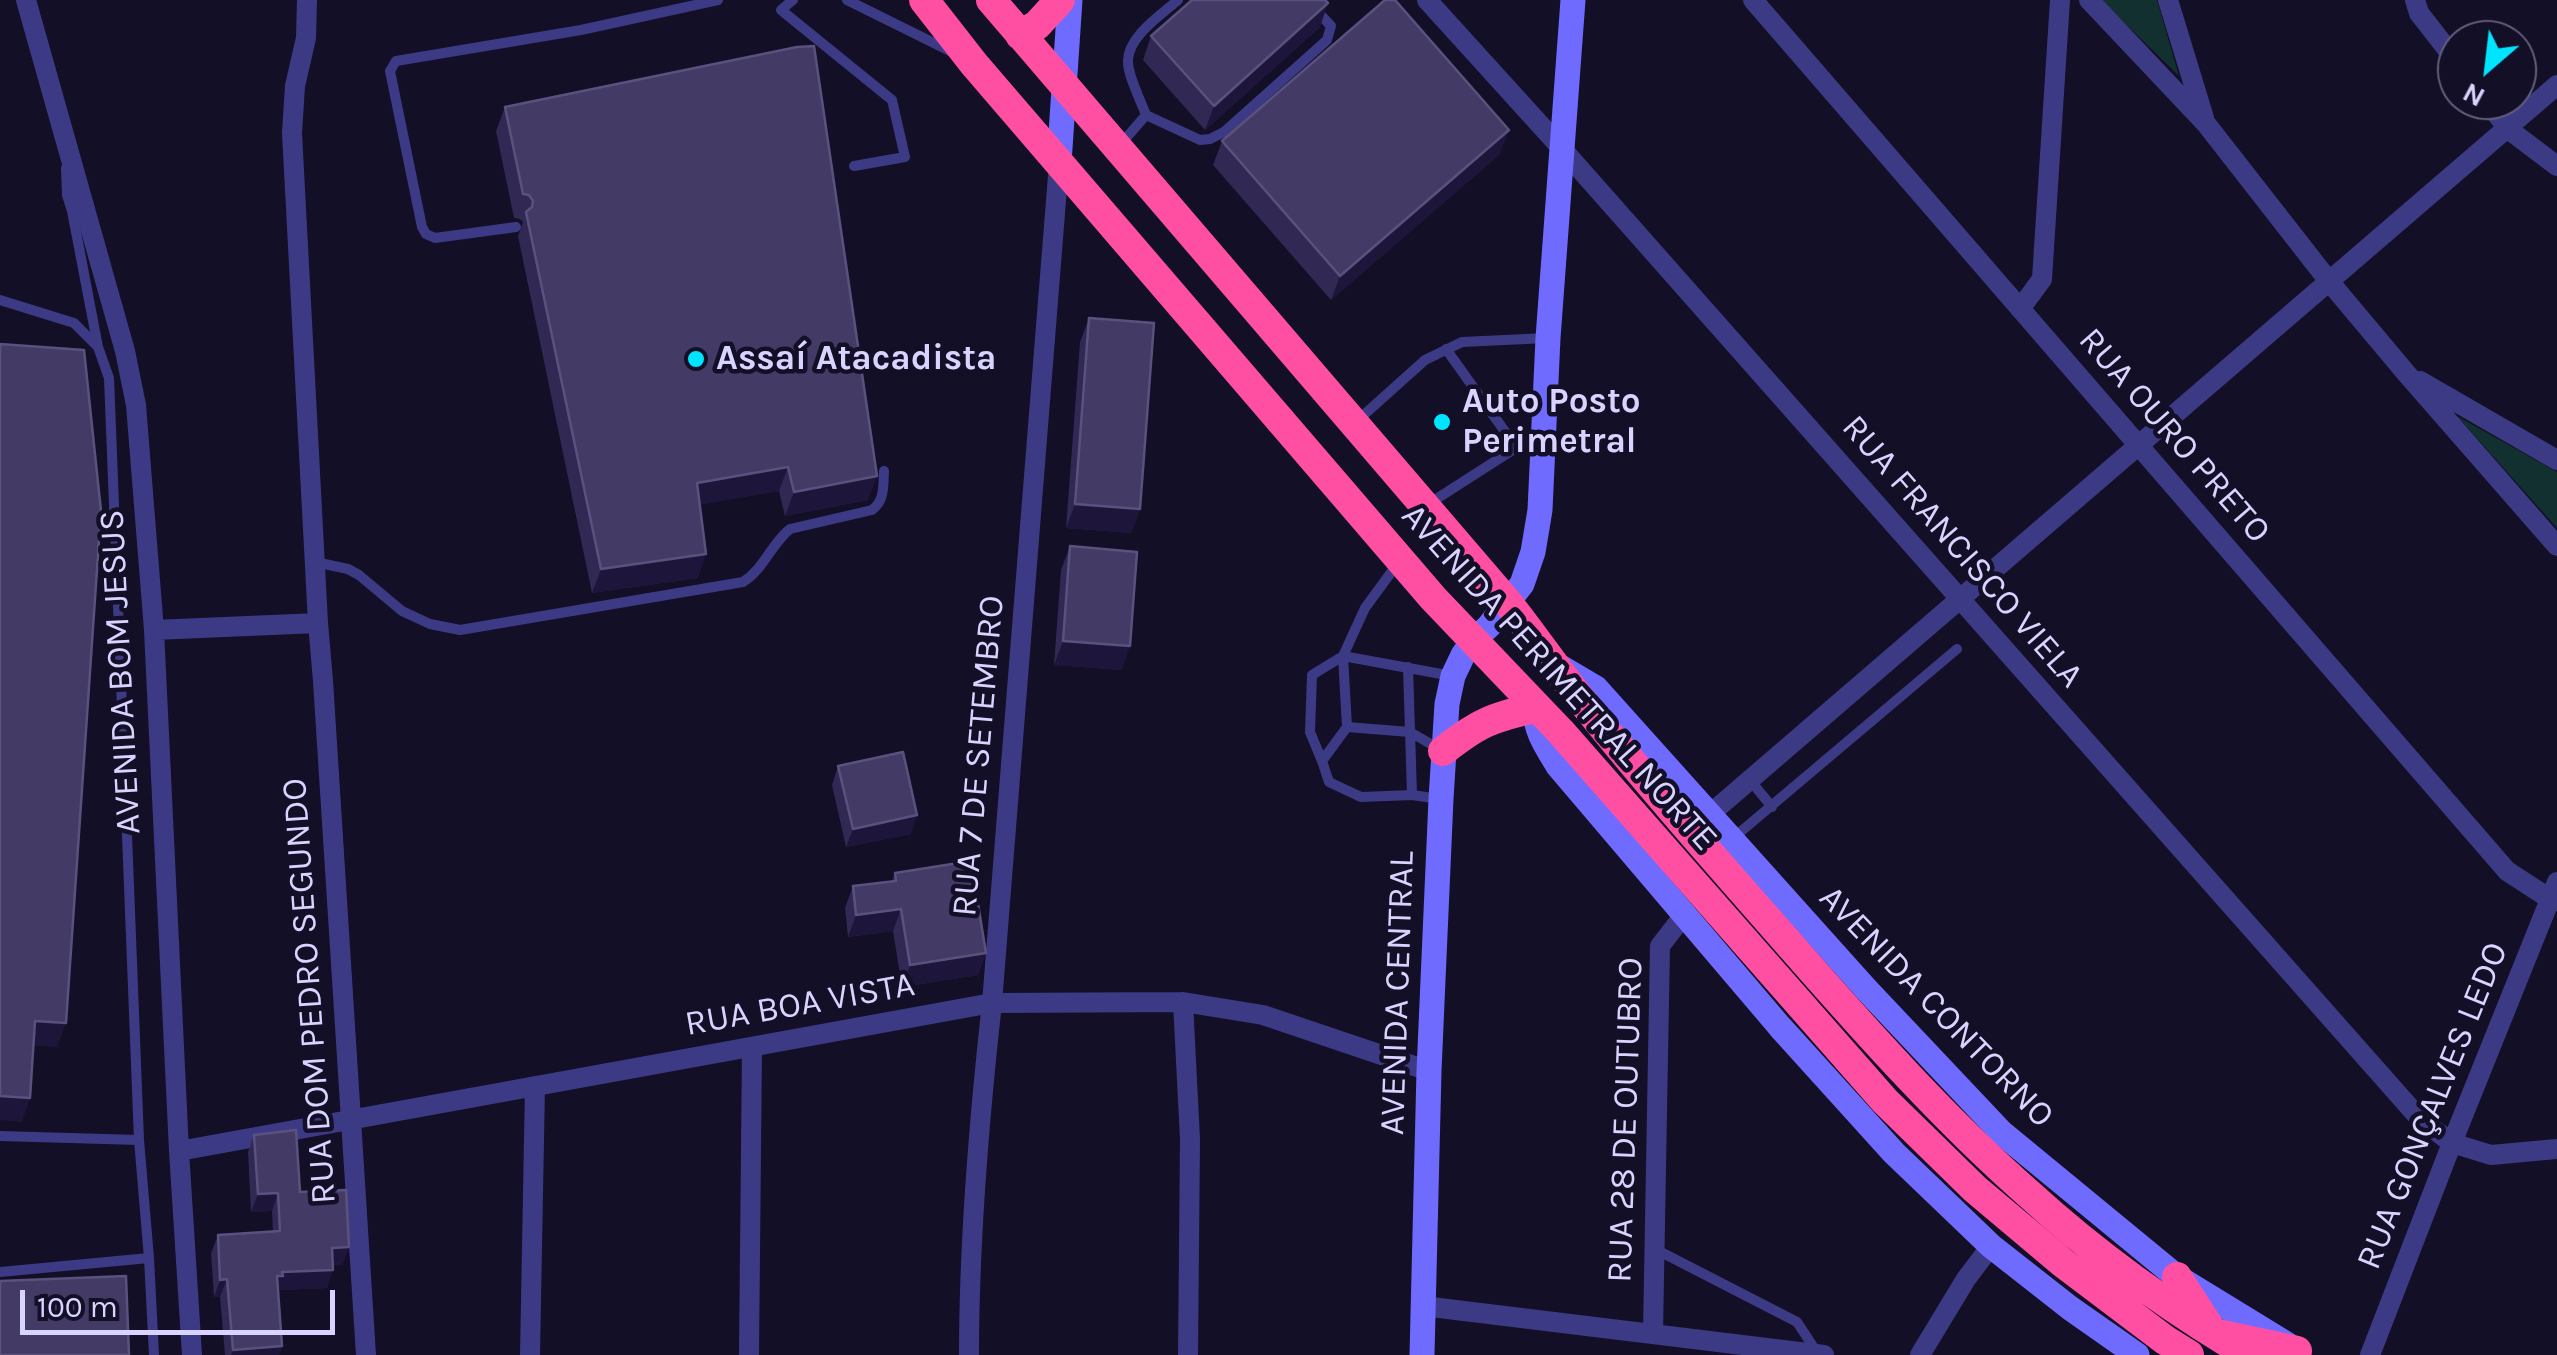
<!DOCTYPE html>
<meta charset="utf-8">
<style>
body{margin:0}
#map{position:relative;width:2557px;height:1355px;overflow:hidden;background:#130f26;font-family:Karla,sans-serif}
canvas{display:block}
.north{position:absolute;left:2437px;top:20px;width:100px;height:100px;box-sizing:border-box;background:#130f26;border:2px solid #625e7d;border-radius:50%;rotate:208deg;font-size:28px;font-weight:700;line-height:40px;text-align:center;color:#d9d4ff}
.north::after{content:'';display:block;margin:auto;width:35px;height:45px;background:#00e5ff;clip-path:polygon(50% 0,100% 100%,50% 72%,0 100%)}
.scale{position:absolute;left:20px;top:1290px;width:315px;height:45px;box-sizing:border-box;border:5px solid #d9d4ff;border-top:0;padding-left:12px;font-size:30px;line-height:35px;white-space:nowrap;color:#d9d4ff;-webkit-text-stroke:8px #130f26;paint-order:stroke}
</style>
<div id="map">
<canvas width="2557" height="1355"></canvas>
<div class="north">N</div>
<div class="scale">100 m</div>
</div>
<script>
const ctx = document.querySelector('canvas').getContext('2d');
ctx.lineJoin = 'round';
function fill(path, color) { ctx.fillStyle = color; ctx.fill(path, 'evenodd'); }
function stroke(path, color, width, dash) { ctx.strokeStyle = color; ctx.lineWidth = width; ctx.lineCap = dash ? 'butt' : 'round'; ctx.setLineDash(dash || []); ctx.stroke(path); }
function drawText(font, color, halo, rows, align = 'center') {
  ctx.font = font + ' Karla,sans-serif'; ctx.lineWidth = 9; ctx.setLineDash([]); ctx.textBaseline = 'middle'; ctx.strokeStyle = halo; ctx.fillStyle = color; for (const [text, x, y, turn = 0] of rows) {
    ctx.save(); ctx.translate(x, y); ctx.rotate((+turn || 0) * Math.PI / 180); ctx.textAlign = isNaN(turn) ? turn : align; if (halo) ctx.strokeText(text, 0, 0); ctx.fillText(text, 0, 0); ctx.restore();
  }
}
fill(new Path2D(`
 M2101,0H2157L2179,76Z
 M2457,416L2557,472V528Z`), '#12302f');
stroke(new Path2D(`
 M793,0L781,10L892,100L905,157L854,166
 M847,0L954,53
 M1178,0C1161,15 1127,37 1128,62C1128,76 1141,101 1146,115L1200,140L1210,139L1224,132L1327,40L1331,26L1307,0
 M1120,145L1146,115
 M66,168L67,195L72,211L98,347
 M516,227L435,238L426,234L422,227L390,71L396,61L581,30L718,0
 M0,300L74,323L98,347L109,378L139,1140L149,1258L154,1355
 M1446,349L1516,447
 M1357,421L1425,360L1462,342L1547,338
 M1427,505L1539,433
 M315,562L348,569L359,575L402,611L430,624L460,630L743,582C764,569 771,544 790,529L872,510C885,500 883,487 884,471
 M1398,563L1365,608L1343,656L1347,727L1322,761L1329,782L1361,797L1412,795L1440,799
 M1408,667L1412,795
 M1347,727L1410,732L1441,750
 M1322,761L1310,732L1312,675L1343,656L1452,676
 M1750,780L1772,807
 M1732,839L1957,649
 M0,1136L139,1140
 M1655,1249L1797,1322L1818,1354
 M0,1272L149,1258`), '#3d3a85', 10);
stroke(new Path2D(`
 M26,0L125,351L136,405L154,630L179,1151L192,1355
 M307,0L306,38L295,86L292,133L318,623L323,681L366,1355
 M1427,0L1564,151L2420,1119L2452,1143L2491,1155L2557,1149
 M1753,0L2507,871L2550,899L2557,901
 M2089,0L2207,125L2328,280L2406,373L2557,546
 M2168,0L2204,118
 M2415,0L2419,13L2457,62
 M2486,100L2508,129L2557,166
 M2020,309L2042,279L2060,0
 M2420,381L2557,460
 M154,630L318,623
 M1709,815L2557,85
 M1183,1002L1190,1139L1188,1355
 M179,1151L992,1003L1183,1002L1263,1015L1429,1071
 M1423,1306L1824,1355
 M1653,1333L1660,946L1684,915
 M530,1355L535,1086
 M749,1355L752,1047
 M969,1355C969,1237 979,1120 992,1003L1059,163
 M1920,1355L1966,1279L1991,1246
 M2370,1355L2452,1143L2557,882`), '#3d3a85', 20);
stroke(new Path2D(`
 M1059,163L1070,0
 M1557,665L1596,688L1866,989L2002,1133L2177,1277L2288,1345
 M1535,708C1535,731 1546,746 1558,766L1780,1027L1894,1153L1991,1246L2070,1308L2137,1355
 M1422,1355L1429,1071L1441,799L1447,704L1453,676L1463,655L1473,641L1489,626L1522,584L1533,552L1540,510L1548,338L1573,0`), '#6f6bff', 25);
stroke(new Path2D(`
 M924,0L974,64L1433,598L1560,731L1885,1101L1975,1189L2063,1263L2165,1340L2189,1355
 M991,0L1508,603C1535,637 1559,673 1586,706C1654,791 1726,872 1798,954C1871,1037 1946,1121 2029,1194C2096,1255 2171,1309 2249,1355
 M1020,35L1037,25L1060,0
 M1443,751C1477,724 1492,717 1535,708
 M2177,1277L2213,1333L2297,1351`), '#ff4fa3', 30);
fill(new Path2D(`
 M1320,27L1205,130L1143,60L1151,36Z
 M505,107L868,500L785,516L779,491L700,504L698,578L592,593L518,236L523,222L520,219L514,218L496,131Z
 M1222,141L1500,154L1331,300L1213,165Z
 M1089,318L1140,509L1131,533L1066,528L1080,342Z
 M1070,546L1122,670L1054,665L1061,570Z
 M838,766L911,834L846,847L832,785Z
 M895,873L986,953L978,975L902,987L893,931L848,937L845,908L853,886L892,881Z
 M254,1135L300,1192L349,1247L342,1265H333L327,1288L278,1290L282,1346L279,1355H225L220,1297H214L211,1253L218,1235L273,1232L272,1211L251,1212L248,1152Z`), '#312854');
fill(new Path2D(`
 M1328,3L1320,27L1205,130L1214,106Z
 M1509,130L1500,154L1331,300L1340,276Z
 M788,467L779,491L688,507L697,483Z
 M877,476L868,500L785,516L794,492Z
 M1075,504L1140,509L1131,533L1066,528Z
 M706,554L698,578L592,593L601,569Z
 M1063,641L1130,646L1122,670L1054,665Z
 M917,815L911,834L846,847L853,829Z
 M901,909L893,931L848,937L856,915Z
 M986,953L978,975L902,987L910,965Z
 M35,1021L66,1023L57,1047L26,1045Z
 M0,1096L30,1098L22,1122L0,1120Z
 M278,1193L272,1211L251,1212L258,1194Z
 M349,1247L342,1265L326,1266L332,1248Z
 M333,1270L327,1288L278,1290L277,1276L282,1272Z
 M227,1279L220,1297H214L220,1280Z
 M282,1346L279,1355H231L233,1350Z`), '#1d163a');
const building = new Path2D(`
 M1192,0H1325L1328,3L1214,106L1151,36Z
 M1385,0H1395L1509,130L1340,276L1222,141Z
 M814,46L877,476L794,492L788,467L697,483L706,554L601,569L526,212L532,207L533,201L529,195L523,194L505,107L797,47Z
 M1089,318L1154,323L1140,509L1075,504Z
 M0,344L84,350L101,511L66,1023L35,1021L30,1098L0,1096Z
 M1070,546L1137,552L1130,646L1063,641Z
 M903,752L917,815L853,829L838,766Z
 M971,861L986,953L910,965L901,909L856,915L853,886L896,881L895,873Z
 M296,1130L300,1192L346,1190L349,1247L332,1248L333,1270L282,1272L283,1276H277L282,1346L233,1350L227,1279L220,1280L218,1235L280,1231L278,1193L258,1194L254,1135Z
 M126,1276L129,1355H0V1281Z`);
fill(building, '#433a66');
stroke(building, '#5a527e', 2.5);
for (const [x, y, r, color] of [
 [696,359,10,"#00e5ff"],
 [1442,422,10,"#00e5ff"]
]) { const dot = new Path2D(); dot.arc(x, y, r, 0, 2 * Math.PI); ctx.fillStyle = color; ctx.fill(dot); stroke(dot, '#130f26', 4); }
drawText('bold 35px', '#d9d4ff', '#130f26', [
 ["Assaí Atacadista",716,359],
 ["Auto Posto",1462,402],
 ["Perimetral",1462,442]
], 'left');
drawText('35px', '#d9d4ff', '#130f26', [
 ["RUA OURO PRETO",2174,436,49],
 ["RUA FRANCISCO VIELA",1962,552,49],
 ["AVENIDA BOM JESUS",121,672,-93],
 ["AVENIDA PERIMETRAL NORTE",1559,678,48],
 ["RUA 7 DE SETEMBRO",979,756,-85],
 ["RUA DOM PEDRO SEGUNDO",310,991,-94],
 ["AVENIDA CENTRAL",1398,993,-88],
 ["RUA BOA VISTA",800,1005,-10],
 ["AVENIDA CONTORNO",1936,1007,46],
 ["RUA GONÇALVES LEDO",2433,1106,-68],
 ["RUA 28 DE OUTUBRO",1626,1120,-88]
]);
</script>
